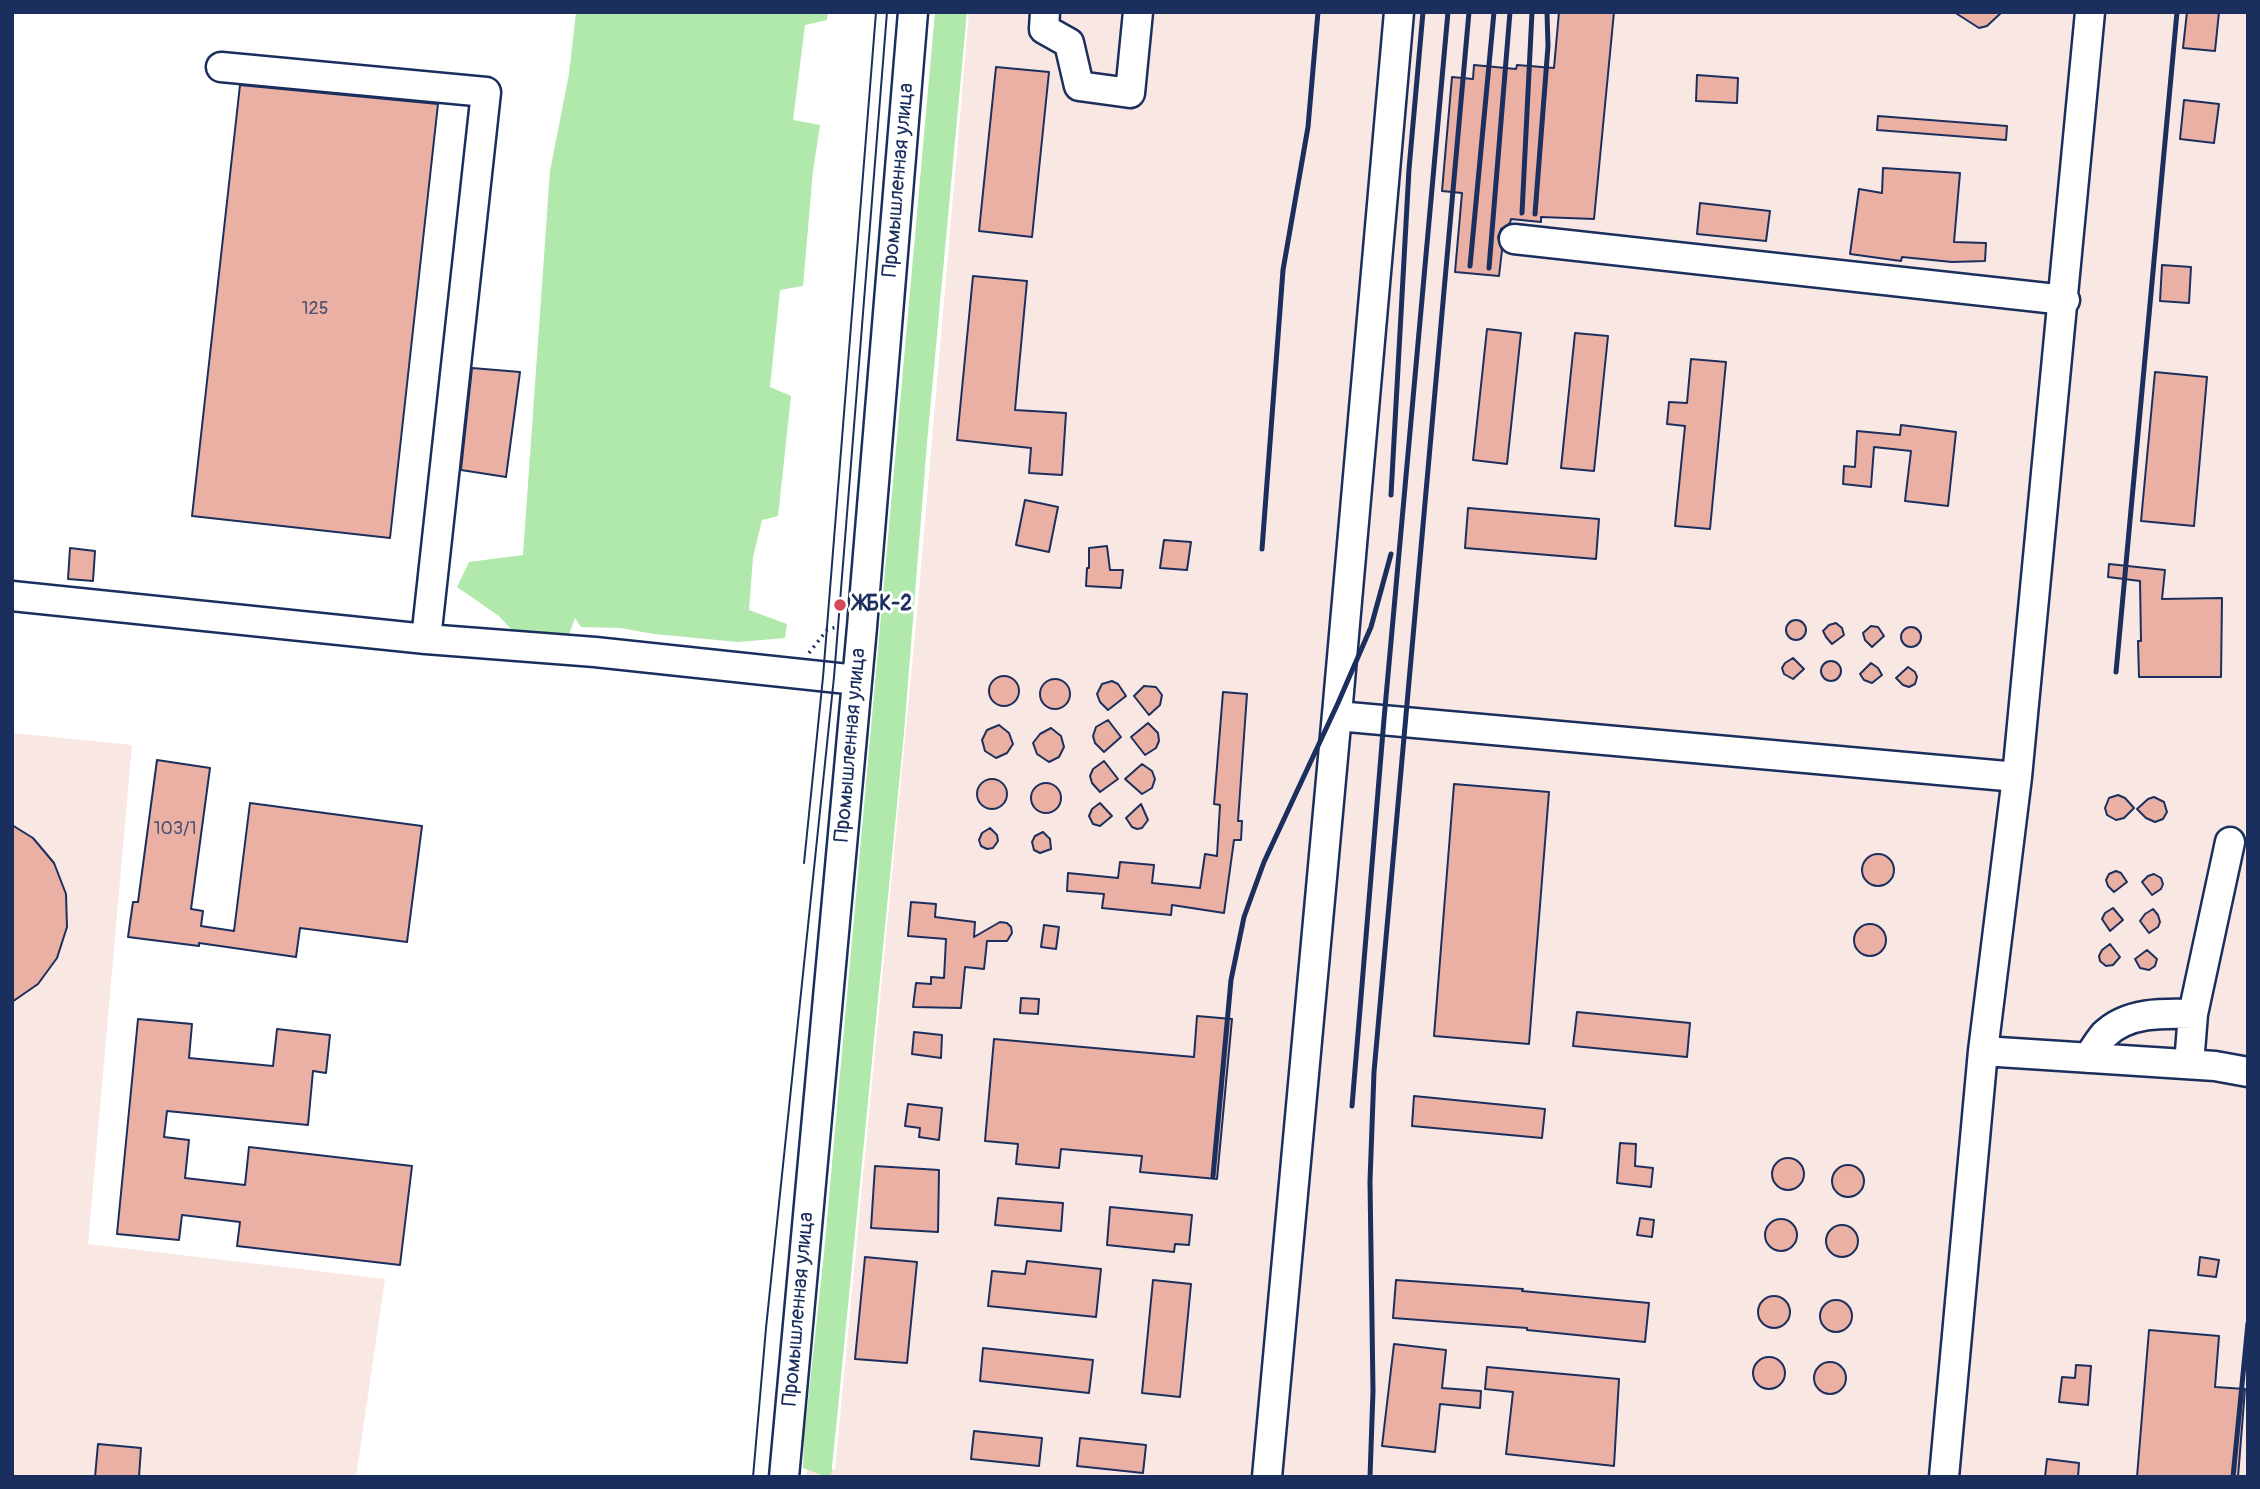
<!DOCTYPE html>
<meta charset="utf-8">
<style>
body{margin:0}
#map{position:relative;width:2260px;height:1489px;overflow:hidden;background:#fff;font-family:Pangolin,sans-serif}
canvas{display:block}
.frame{position:absolute;inset:0;border:14px solid #1b2f5e;pointer-events:none}
</style>
<div id="map">
<canvas width="2260" height="1489"></canvas>
<div class="frame"></div>
</div>
<script>
const ctx = document.querySelector('canvas').getContext('2d');
ctx.lineJoin = 'round';
function fill(path, color) { ctx.fillStyle = color; ctx.fill(path, 'evenodd'); }
function stroke(path, color, width, dash) { ctx.strokeStyle = color; ctx.lineWidth = width; ctx.lineCap = dash ? 'butt' : 'round'; ctx.setLineDash(dash || []); ctx.stroke(path); }
function drawText(font, color, halo, rows, align = 'center') {
  ctx.font = font + ' Pangolin,sans-serif'; ctx.lineWidth = 6; ctx.setLineDash([]); ctx.textBaseline = 'middle'; ctx.strokeStyle = halo; ctx.fillStyle = color; for (const [text, x, y, turn = 0] of rows) {
    ctx.save(); ctx.translate(x, y); ctx.rotate((+turn || 0) * Math.PI / 180); ctx.textAlign = isNaN(turn) ? turn : align; if (halo) ctx.strokeText(text, 0, 0); ctx.fillText(text, 0, 0); ctx.restore();
  }
}
fill(new Path2D(`
 M969,12H2248V1477H806L807,1466L835,1469L917,613Z
 M12,733L132,745L88,1244L385,1279L356,1477H12Z`), '#f9e7e4');
fill(new Path2D(`
 M576,12H828L827,20L805,25L793,120L820,125L813,171L803,286L780,290L770,387L791,396L778,516L762,520L753,557L749,610L787,624L785,638L738,642L654,634L620,628L581,627L575,618L568,637L519,638L499,616L457,587L469,562L523,555L550,171L569,74Z
 M935,12H967L927,443L904,733L838,1408L831,1477H827L803,1468L804,1438L824,1253Z`), '#b1e8ab');
const building = new Path2D(`
 M1559,12H1614L1594,219L1541,217V222L1511,219L1510,223L1501,229L1498,237L1502,250L1499,276L1455,272L1462,193L1442,191L1452,77L1473,79L1474,65L1516,69L1517,65L1554,68Z
 M1954,12H2002L1987,26L1979,28Z
 M2187,12H2219L2215,51L2183,48Z
 M996,67L1049,72L1032,237L979,231Z
 M1697,75L1738,78L1737,103L1696,101Z
 M240,85L438,104L390,538L192,516Z
 M2184,100L2219,104L2214,143L2180,139Z
 M1878,116L2007,126L2006,140L1877,130Z
 M1883,168L1960,173L1954,242L1986,243L1985,261L1952,262L1902,257L1901,261L1850,254L1859,189L1882,193Z
 M1700,203L1770,211L1766,241L1697,234Z
 M2162,265L2191,267L2189,303L2160,301Z
 M973,276L1027,281L1015,410L1066,413L1062,475L1029,473L1031,448L957,440Z
 M1487,329L1521,333L1507,464L1473,460Z
 M1575,333L1608,336L1594,471L1561,468Z
 M1691,359L1726,362L1710,529L1675,526L1685,426L1667,424L1669,402L1687,403Z
 M472,368L520,372L506,477L461,470Z
 M2155,372L2207,377L2194,526L2141,521Z
 M1901,425L1956,432L1948,506L1905,501L1911,451L1874,447L1871,487L1843,484L1844,466L1855,467L1857,431L1900,435Z
 M1025,500L1058,507L1049,552L1016,545Z
 M1468,508L1599,519L1596,559L1465,548Z
 M1164,540L1191,542L1187,570L1160,568Z
 M1107,546L1110,570H1123L1121,588L1086,586L1087,568H1089V548Z
 M70,548L95,551L93,581L68,579Z
 M2109,564L2165,570L2162,599L2222,598L2221,677H2139L2138,641H2141L2140,581L2108,577Z
 M1786 630a10 10 0 1 1 20 0a10 10 0 1 1-20 0Z
 M1836,623L1842,628L1844,635L1832,644L1826,637L1823,631L1829,625Z
 M1871,626L1878,627L1884,636L1872,647L1865,640L1863,633Z
 M1901 637a10 10 0 1 1 20 0a10 10 0 1 1-20 0Z
 M1793,658L1804,669L1793,679L1784,674L1782,668L1785,663Z
 M1821 671a10 10 0 1 1 20 0a10 10 0 1 1-20 0Z
 M1871,663L1878,668L1882,675L1872,683L1864,680L1860,674Z
 M1908,667L1915,672L1917,677L1915,684L1909,687L1903,685L1896,678Z
 M989 691a15 15 0 1 1 30 0a15 15 0 1 1-30 0Z
 M1040 694a15 15 0 1 1 30 0a15 15 0 1 1-30 0Z
 M1112,681L1118,684L1126,696L1108,710L1100,702L1097,694L1102,684Z
 M1144,686L1156,687L1162,695L1160,705L1149,715L1134,696Z
 M1223,692L1247,694L1238,821H1242L1241,840H1234L1224,913L1172,905L1171,915L1102,908L1104,894L1067,891L1068,873L1118,878L1120,862L1154,865L1152,883L1200,888L1205,854L1217,856L1220,805L1214,804Z
 M1108,720L1121,737L1104,752L1095,743L1093,736L1096,727Z
 M1148,723L1158,733L1159,741L1156,748L1145,755L1131,737Z
 M999,725L1009,733L1013,744L1007,753L996,758L985,751L982,740L987,730Z
 M1051,728L1061,736L1064,747L1059,757L1049,762L1037,754L1033,743L1040,734Z
 M157,760L210,768L191,909L203,911L201,926L234,931L250,803L422,826L407,942L300,928L296,957L199,943V946L128,937L133,902H138Z
 M1104,761L1118,779L1100,792L1092,783L1090,776L1093,769Z
 M1142,764L1152,771L1155,779L1152,788L1142,794L1125,779Z
 M977 794a15 15 0 1 1 30 0a15 15 0 1 1-30 0Z
 M1031 798a15 15 0 1 1 30 0a15 15 0 1 1-30 0Z
 M1454,784L1549,792L1529,1044L1434,1036Z
 M2118,795L2125,798L2134,808L2124,818L2116,820L2107,815L2105,808L2109,798Z
 M2154,797L2164,802L2167,812L2163,819L2155,822L2146,818L2137,809L2148,799Z
 M1100,803L1112,816L1100,826L1093,824L1089,816L1092,809Z
 M1141,804L1148,820L1142,828L1137,829L1132,827L1126,818Z
 M12,825L33,838L54,863L66,894L67,927L57,958L38,984L12,1002Z
 M990,828L997,835L998,841L993,848L987,849L981,846L979,840L982,833Z
 M1043,832L1050,839L1051,849L1040,853L1034,850L1032,842L1035,836Z
 M1862 870a16 16 0 1 1 32 0a16 16 0 1 1-32 0Z
 M2116,871L2121,873L2127,882L2114,892L2108,886L2106,880L2109,874Z
 M2154,874L2161,878L2163,884L2161,889L2152,895L2142,882L2148,876Z
 M911,902L936,904L935,917L975,922L974,937L1000,922L1007,923L1011,927L1012,933L1007,941H987L984,969L965,967L961,1008L913,1007L916,983L931,984V977L944,978L946,939L908,936Z
 M2113,908L2123,920L2110,931L2102,919L2105,913Z
 M2153,909L2158,915L2160,922L2158,927L2149,933L2140,921L2145,914Z
 M1854 940a16 16 0 1 1 32 0a16 16 0 1 1-32 0Z
 M1044,925L1059,927L1056,949L1041,947Z
 M2110,944L2120,957L2113,965L2106,966L2100,961L2099,956L2102,950Z
 M2147,950L2157,959L2155,966L2149,970L2140,968L2135,959Z
 M1021,998L1039,999L1038,1014L1020,1013Z
 M1577,1012L1690,1023L1687,1057L1573,1046Z
 M1197,1016L1232,1019L1217,1179L1140,1172L1142,1156L1061,1149L1059,1168L1016,1164L1018,1144L985,1141L994,1039L1194,1057Z
 M138,1019L192,1024L189,1058L273,1066L277,1029L330,1035L326,1073L313,1071L308,1125L167,1111L164,1137L189,1140L185,1178L245,1185L249,1147L412,1166L400,1265L237,1246L240,1222L182,1215L179,1240L117,1234Z
 M914,1032L942,1035L941,1058L912,1054Z
 M1414,1096L1545,1109L1542,1138L1412,1126Z
 M908,1104L942,1108L939,1140L919,1137L920,1128L905,1126Z
 M1620,1143L1636,1144L1635,1166L1653,1168L1651,1187L1617,1183Z
 M1772 1174a16 16 0 1 1 32 0a16 16 0 1 1-32 0Z
 M1832 1181a16 16 0 1 1 32 0a16 16 0 1 1-32 0Z
 M875,1166L939,1170L938,1232L871,1228Z
 M998,1198L1063,1203L1061,1231L995,1225Z
 M1110,1207L1192,1215L1189,1245L1175,1244L1174,1252L1107,1245Z
 M1640,1218L1654,1220L1652,1237L1637,1235Z
 M1765 1235a16 16 0 1 1 32 0a16 16 0 1 1-32 0Z
 M1826 1241a16 16 0 1 1 32 0a16 16 0 1 1-32 0Z
 M865,1257L917,1262L907,1363L855,1359Z
 M2200,1257L2219,1260L2216,1277L2198,1275Z
 M1027,1261L1101,1269L1096,1317L988,1306L992,1271L1025,1274Z
 M1153,1280L1191,1284L1180,1397L1142,1393Z
 M1396,1280L1523,1289L1522,1291L1649,1303L1645,1342L1527,1330V1328L1393,1318Z
 M1758 1312a16 16 0 1 1 32 0a16 16 0 1 1-32 0Z
 M1820 1316a16 16 0 1 1 32 0a16 16 0 1 1-32 0Z
 M2149,1330L2219,1336L2215,1387L2245,1389L2238,1477H2137Z
 M1394,1344L1446,1350L1442,1388L1481,1391L1480,1408L1440,1404L1435,1452L1382,1446Z
 M983,1348L1093,1360L1089,1393L980,1381Z
 M1753 1373a16 16 0 1 1 32 0a16 16 0 1 1-32 0Z
 M1814 1378a16 16 0 1 1 32 0a16 16 0 1 1-32 0Z
 M2076,1365L2091,1366L2088,1405L2059,1402L2062,1377L2075,1378Z
 M1487,1367L1619,1379L1614,1466L1506,1454L1513,1392L1485,1389Z
 M974,1431L1042,1438L1039,1466L971,1459Z
 M1080,1438L1146,1445L1143,1473L1077,1466Z
 M98,1444L141,1448L139,1477H95Z
 M2047,1459L2079,1463L2078,1477H2045Z`);
fill(building, '#eab0a4');
stroke(building, '#1b2f5e', 2);
const minor = new Path2D(`
 M1045,12L1044,29L1069,43L1079,86L1130,93L1138,12
 M221,67L486,92L426,639
 M1514,239L2065,300
 M12,596L426,639L595,652L857,680
 M1337,716L2017,777
 M1983,1051L2215,1066L2248,1072
 M2088,1058C2093,1051 2098,1042 2104,1035C2127,1012 2163,1013 2193,1014
 M2189,1064L2193,1014L2230,842
 M784,1477L862,627L913,12
 M1267,1477L1338,703L1399,12
 M1944,1477L1983,1051L2017,777L2090,12`);
stroke(minor, '#1b2f5e', 33);
stroke(new Path2D(`
 M809,653L827,630L839,626`), '#1b2f5e', 3.5, [2, 5]);
stroke(minor, '#fff', 28);
stroke(new Path2D(`
 M804,863L823,677L876,12
 M753,1477L766,1328L834,677L887,12`), '#1b2f5e', 2);
stroke(new Path2D(`
 M1522,213L1532,12
 M1535,214L1548,46L1547,12
 M1470,266L1494,12
 M1489,268L1510,12
 M1391,495L1409,169L1423,12
 M1262,549L1283,270L1308,127L1318,12
 M2116,672L2177,12
 M1352,1106L1384,719L1448,12
 M1213,1176L1231,980L1244,917L1264,862L1338,703L1371,627L1391,554
 M1370,1477L1373,1391L1370,1181L1374,1072L1469,12
 M2233,1477L2248,1323`), '#1b2f5e', 5);
for (const [x, y, r, color] of [
 [840,605,7,"#d1495b"]
]) { const dot = new Path2D(); dot.arc(x, y, r, 0, 2 * Math.PI); ctx.fillStyle = color; ctx.fill(dot); stroke(dot, '#fff', 2.5); }
drawText('18px', '#4f4f70', null, [
 ["125",315,309],
 ["103/1",175,829]
]);
drawText('21px', '#1b2f5e', '#fff', [
 ["Промышленная улица",899,180,-85],
 ["Промышленная улица",851,745,-85],
 ["Промышленная улица",799,1309,-85]
]);
drawText('bold 21px', '#1b2f5e', '#fff', [
 ["ЖБК-2",854,605]
], 'left');
</script>
